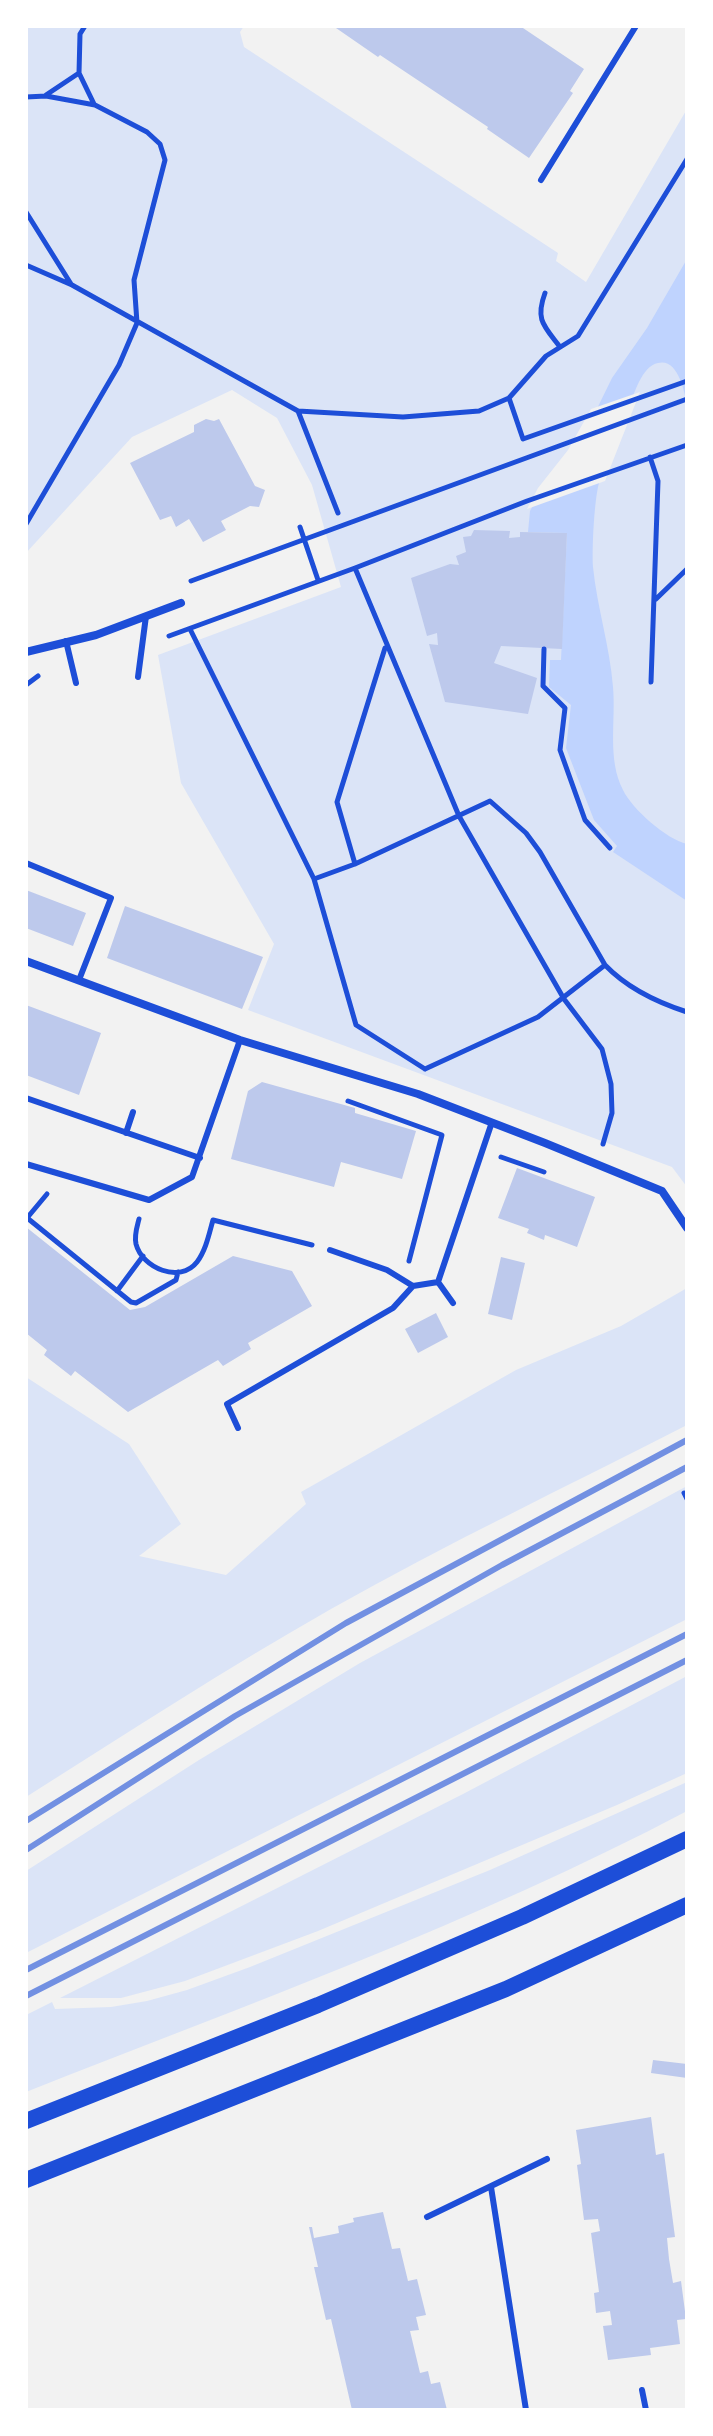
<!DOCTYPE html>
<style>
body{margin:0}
#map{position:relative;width:713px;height:2436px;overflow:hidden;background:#f2f2f2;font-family:Inter,sans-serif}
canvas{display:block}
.frame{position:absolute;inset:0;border:28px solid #fff;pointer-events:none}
</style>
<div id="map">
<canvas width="713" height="2436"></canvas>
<div class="frame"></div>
</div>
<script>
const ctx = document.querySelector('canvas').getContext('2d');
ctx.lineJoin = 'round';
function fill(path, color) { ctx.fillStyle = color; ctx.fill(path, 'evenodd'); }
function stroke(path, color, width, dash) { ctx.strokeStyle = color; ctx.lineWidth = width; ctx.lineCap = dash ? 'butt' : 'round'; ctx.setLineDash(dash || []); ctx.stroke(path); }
fill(new Path2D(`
 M26,26H244L240,32L244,47L558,253L556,261L586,282L687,109V1187L672,1167L248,1010L274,944L181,783L158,655L341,587L312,485L277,418L232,390L132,437L26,553Z
 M687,1288V1425C568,1486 448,1543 331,1609C227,1668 127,1733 26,1797V1377L129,1444L181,1524L139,1556L226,1575L306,1504L301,1492L516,1370L621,1326Z
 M687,1486V1619L26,1953V1871L199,1760L360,1663Z
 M687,1676V1773L617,1805L318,1931L185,1981L121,1998H60L463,1794Z
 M687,1782V1811C475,1923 248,2004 26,2092V2015L52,2002L55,2009L111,2007L147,2001L187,1990L250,1967L490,1870Z`), '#dbe4f7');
fill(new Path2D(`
 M687,259V404C684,391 678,358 658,363C642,366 634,394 629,407C620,432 603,462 598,487C594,507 592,547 593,567C597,607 610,647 613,687C616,721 607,759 623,790C632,809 666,839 687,844V901L613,852L617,846L594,820L566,748L571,705L549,687L550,660H561L567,533L528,532L530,511L541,490L589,425L612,378L647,328Z`), '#bfd3fe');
fill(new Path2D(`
 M640,392L605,481L527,509L538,488L568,450L591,409Z`), '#f2f2f2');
fill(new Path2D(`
 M337,26H520L584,69L570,91L573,93L529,158L487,129L488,127L380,55L378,57L336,28Z
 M206,419L214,421L219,419L255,486L265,490L259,507L250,506L221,521L226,530L203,542L189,519L176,527L171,516L160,520L130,463L194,432V425Z
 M474,530L510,531L509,538L520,537V532L567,533L562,649L501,646L494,663L537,678L528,714L445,702L429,644L438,645L437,633L427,636L411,578L450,564L459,565L456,556L466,552L463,537L471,536Z
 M26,890L86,913L73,946L26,928Z
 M125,906L263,957L242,1009L107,958Z
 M26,1005L101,1033L79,1095L26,1075Z
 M262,1082L355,1108V1113L416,1131L402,1179L341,1162L334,1187L231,1159L248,1091Z
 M517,1168L595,1197L577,1247L545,1235L544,1240L527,1233L529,1229L498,1218Z
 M26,1227L130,1310L145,1307L233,1256L292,1271L312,1306L248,1343L251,1349L223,1366L218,1360L128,1412L75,1371L71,1376L44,1355L47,1350L26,1333Z
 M501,1257L525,1263L512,1320L488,1314Z
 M436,1313L448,1337L418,1353L405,1329Z
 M653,2060L687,2064V2078L651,2073Z
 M651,2117L656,2155L664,2153L675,2237L667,2238L669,2259L673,2283L681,2281L686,2319L677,2320L680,2344L650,2348L651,2355L608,2360L603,2326L612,2325L610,2311L596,2313L594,2293L599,2292L591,2233L600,2231L598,2219L584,2220L577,2165L581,2164L576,2130Z
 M383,2212L392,2249L400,2248L408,2281L417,2279L426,2315L416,2317L419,2330L410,2331L420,2373L428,2371L431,2384L440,2382L447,2410H352L331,2319L326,2320L314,2267H318L309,2227H312L314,2238L339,2233L338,2226L354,2222L353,2218Z`), '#bdc9ec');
stroke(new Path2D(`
 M85,26L80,34L79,73L94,104
 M46,95L79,73
 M26,97L46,96L95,105L147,132L160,144L165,160L134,280L137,323L119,365L26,524
 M26,212L71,284
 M26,265L72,285L298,411L338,513
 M545,293C535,320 544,326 560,347
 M509,398L523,439L687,381
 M298,411L403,417L479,411L509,398L546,356L578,336L687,159
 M650,457L658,481L651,682
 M300,527L318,580
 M355,568L527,501L687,445
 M191,581L687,399
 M656,599L687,569
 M190,629L314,879L356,1025L425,1069
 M169,636L355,568L459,816L564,999L602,1049L611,1084L612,1113L603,1144
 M544,649L543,686L565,708L560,750L585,820L610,848
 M26,685L38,676
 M355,864L337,802L385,648
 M314,879L355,864L490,801L526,833L540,852L605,965C627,988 656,1002 687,1012
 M425,1069L538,1017L605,965
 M348,1101L442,1135L409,1261
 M501,1157L544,1172
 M26,1217L131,1302L136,1303L176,1280L178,1272
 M27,1218L47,1194
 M139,1219C137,1227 134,1235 136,1244C142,1268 180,1284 197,1262C206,1250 209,1234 213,1220L312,1245
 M117,1291L143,1256
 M684,1493L687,1499`), '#1d4ed8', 5);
stroke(new Path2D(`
 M541,180L636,26
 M66,641L76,683
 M138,677L146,616
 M26,863L111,898L79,980
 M26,1098L200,1158
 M126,1133L133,1112
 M26,1164L149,1200L192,1177L240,1040
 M330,1250L387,1270L413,1286
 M438,1282L492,1122
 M238,1428L227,1404L393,1308L413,1286L438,1282L453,1303
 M491,2187L526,2410
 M427,2217L547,2159
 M642,2390L646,2410`), '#1d4ed8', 6);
stroke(new Path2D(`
 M26,652L96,635L181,603
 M26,961L240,1040L418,1094L545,1143L662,1191L687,1228`), '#1d4ed8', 8);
stroke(new Path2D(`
 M26,2121L318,2005L522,1917L687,1839
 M26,2180L506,1989L687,1905`), '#1d4ed8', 16);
stroke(new Path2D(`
 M26,1821L346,1623L687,1440
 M26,1850L235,1716L502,1565L687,1467
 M26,1970L687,1634
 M26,1996L687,1660`), '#7290e2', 6);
</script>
